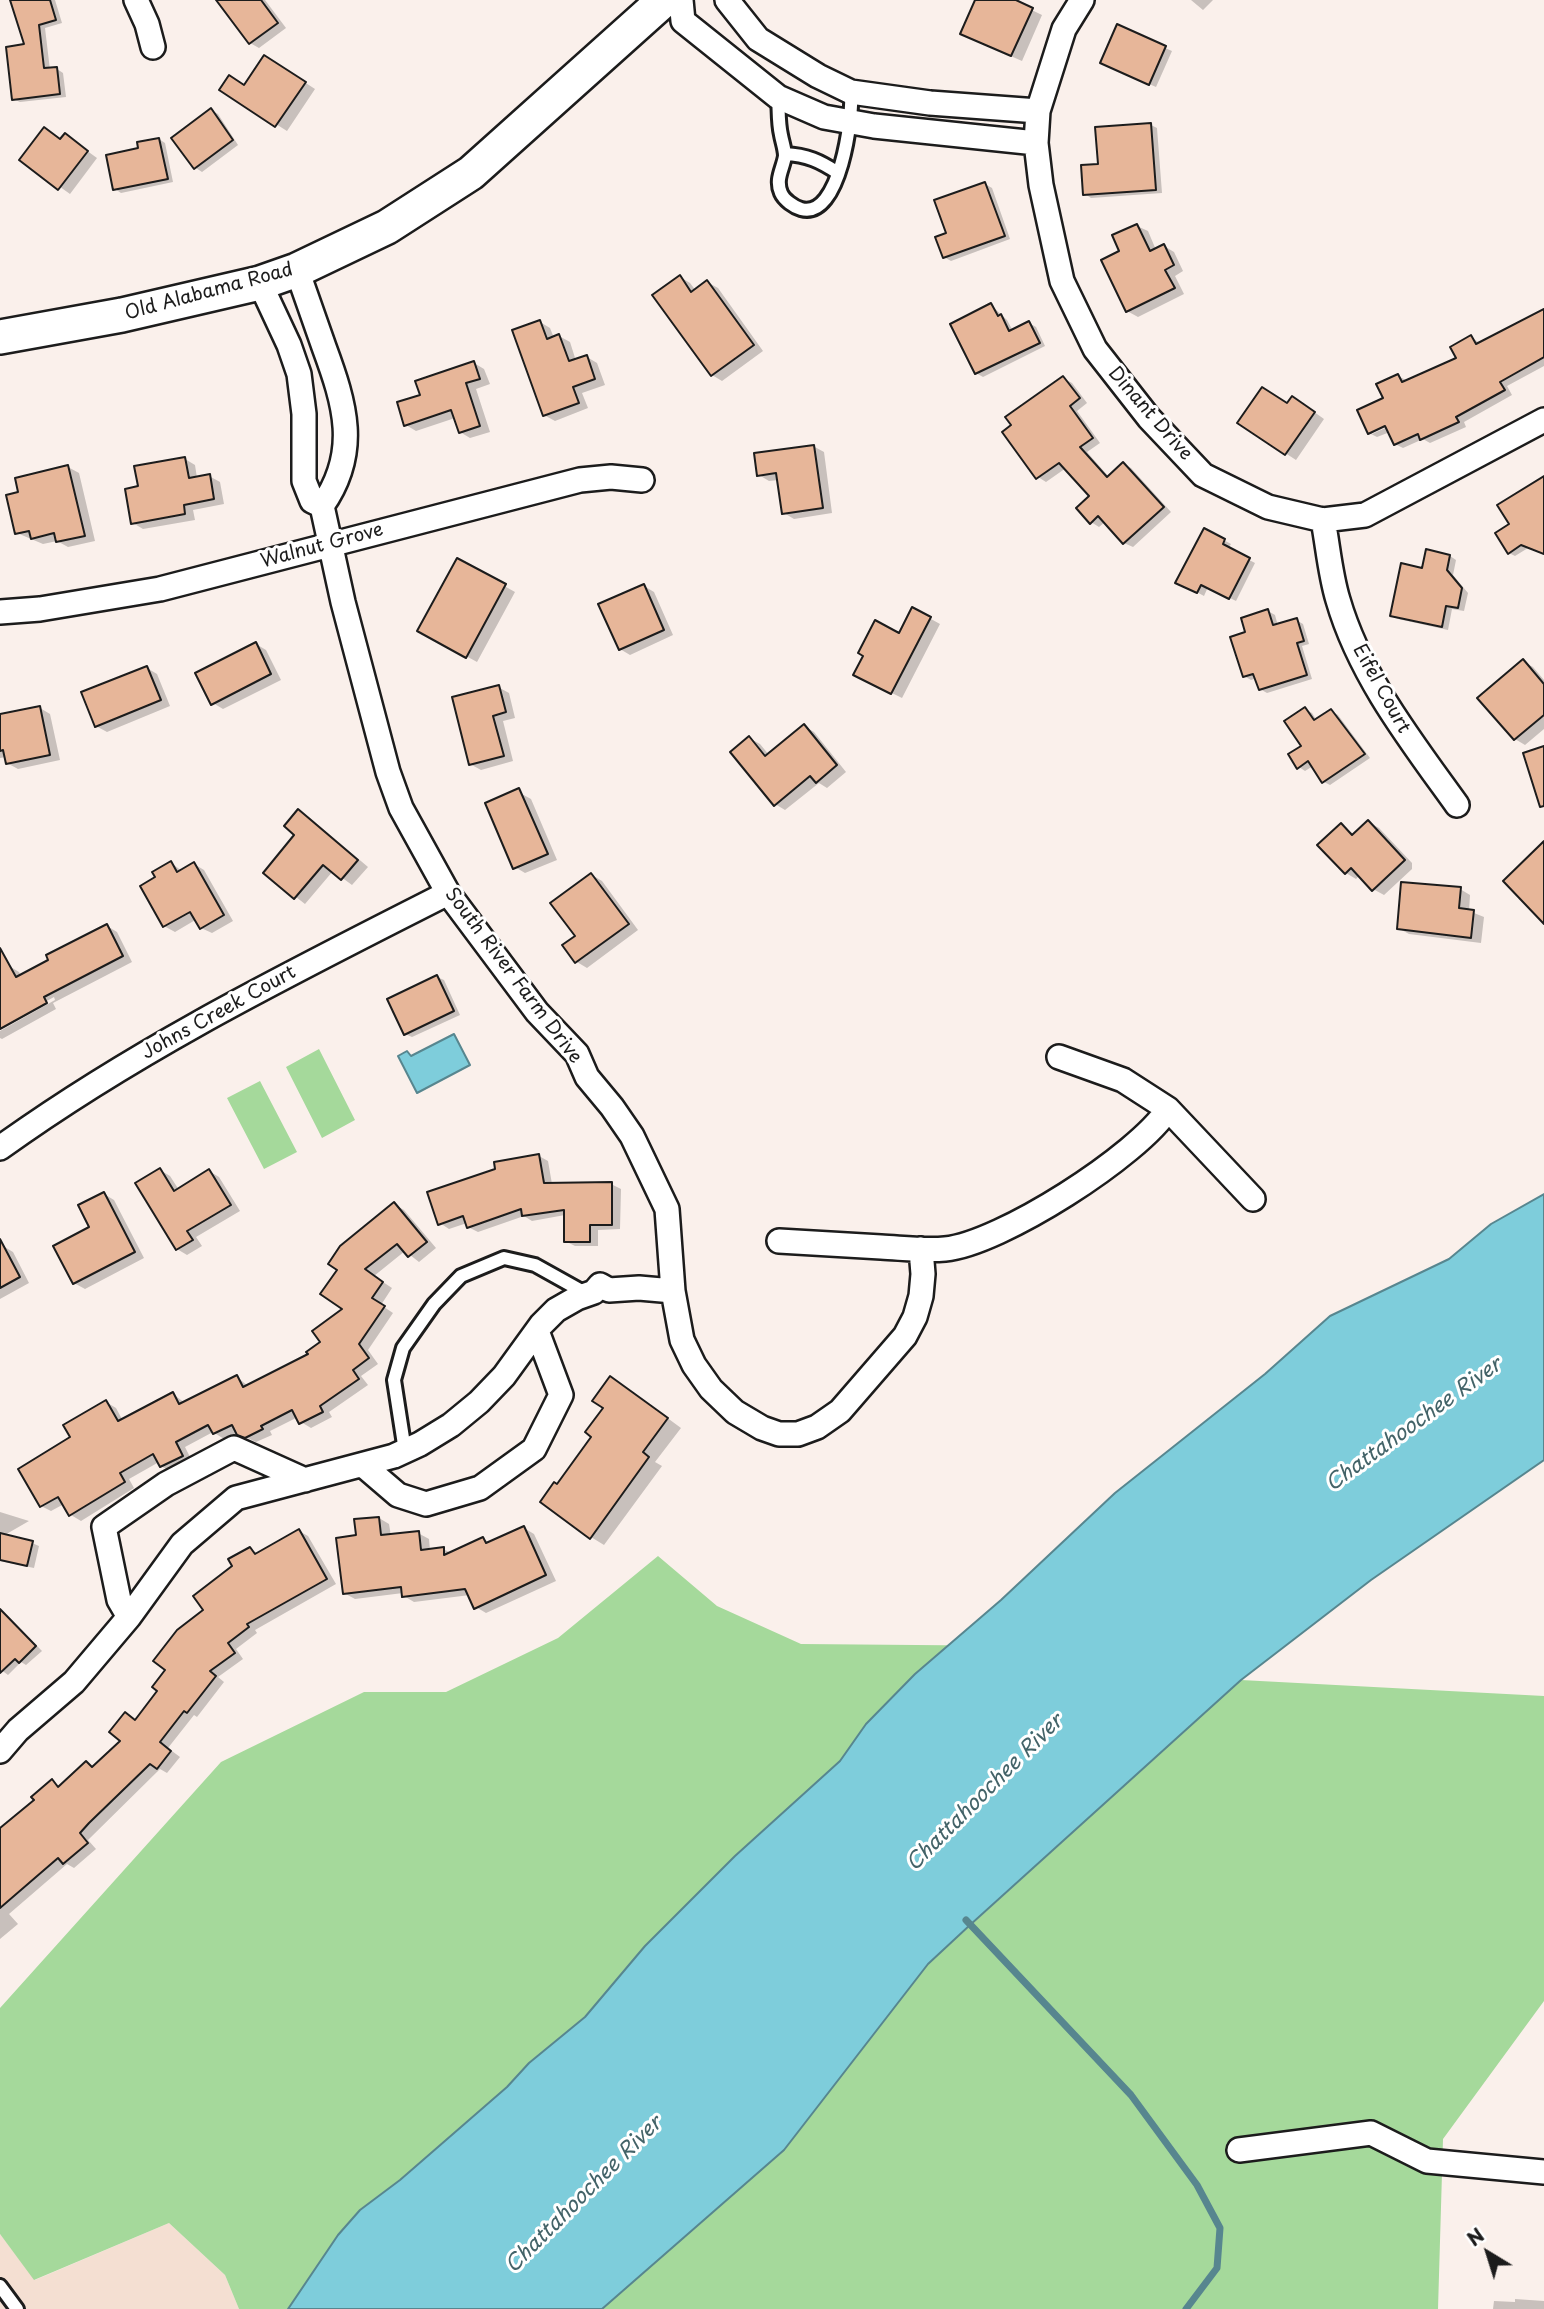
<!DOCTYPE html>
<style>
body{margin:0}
#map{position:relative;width:1544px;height:2309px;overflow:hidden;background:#faf0eb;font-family:"Playpen Sans",sans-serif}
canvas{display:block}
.north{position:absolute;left:1453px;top:2218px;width:70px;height:70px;-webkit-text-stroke:5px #fff;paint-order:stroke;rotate:322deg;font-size:19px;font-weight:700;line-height:28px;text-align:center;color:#1c1c1c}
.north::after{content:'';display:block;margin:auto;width:24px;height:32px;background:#1c1c1c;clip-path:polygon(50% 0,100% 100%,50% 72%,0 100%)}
</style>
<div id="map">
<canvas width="1544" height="2309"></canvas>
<div class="north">N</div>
</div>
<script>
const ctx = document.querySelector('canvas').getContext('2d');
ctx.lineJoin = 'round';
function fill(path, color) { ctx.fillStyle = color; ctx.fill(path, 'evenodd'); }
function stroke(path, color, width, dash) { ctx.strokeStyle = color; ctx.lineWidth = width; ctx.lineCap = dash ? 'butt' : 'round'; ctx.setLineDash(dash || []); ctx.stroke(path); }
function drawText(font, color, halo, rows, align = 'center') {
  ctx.font = font + ' "Playpen Sans",sans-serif'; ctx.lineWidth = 6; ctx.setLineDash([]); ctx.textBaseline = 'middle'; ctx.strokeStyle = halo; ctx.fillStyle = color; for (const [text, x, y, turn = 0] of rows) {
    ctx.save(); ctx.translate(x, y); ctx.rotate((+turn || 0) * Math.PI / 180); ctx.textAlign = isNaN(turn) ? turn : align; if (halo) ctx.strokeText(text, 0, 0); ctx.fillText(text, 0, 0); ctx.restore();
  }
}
fill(new Path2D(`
 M169,2223L225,2275L239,2309H0V2234L35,2280Z`), '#f4dfd2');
fill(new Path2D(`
 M319,1049L355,1120L322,1138L286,1067Z
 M260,1081L297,1152L264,1169L227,1098Z
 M658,1556L717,1606L801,1644L1031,1646L333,2309H239L225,2275L169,2223L34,2280L0,2234V2008L221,1762L364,1692H446L558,1638Z
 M1241,1680L1544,1696V2001L1443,2139L1438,2309H602L784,2150L928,1964Z`), '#a5d99b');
const water = new Path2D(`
 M454,1034L470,1065L417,1093L398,1056L407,1051L411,1056Z
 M1544,1194V1460L1371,1580L1241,1680L970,1925L928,1964L784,2150L602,2309H288L338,2235L360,2210L400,2180L507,2087L529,2063L585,2017L645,1946L735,1856L840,1761L866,1724L915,1674L1001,1600L1115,1493L1265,1374L1330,1316L1449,1259L1491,1224Z`);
fill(water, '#7ecddb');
stroke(water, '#57868f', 2);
fill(new Path2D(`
 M12,0H55L62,23L45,28L50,70L57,69L63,73L66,97L20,102L13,99L26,46Z
 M218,0H265L286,28L259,48L250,43Z
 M976,0H1011L1042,15L1022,61L972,39Z
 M1191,0H1213L1203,10Z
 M1117,27L1172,51L1156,87L1108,66Z
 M275,63L315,89L287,131L222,90L245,87Z
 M211,110L218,114L238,145L202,172L196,168L173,139Z
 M1151,125L1157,128L1162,193L1091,198L1085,194L1100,166Z
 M45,129L62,140L65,135L97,158L70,194L21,159Z
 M159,139L165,143L173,182L121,193L115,189L140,149Z
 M985,184L992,188L1010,239L951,261L944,257L948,234Z
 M1137,226L1148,231L1156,250L1164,246L1174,252L1183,271L1175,276L1184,294L1138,317L1127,311L1122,251Z
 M680,277L690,283L696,291L707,282L718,288L763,351L722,381L712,375Z
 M991,305L1007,320L1013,331L1029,323L1036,327L1045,346L983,377L976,373Z
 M1544,311V366L1507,386L1512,395L1464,422L1466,427L1430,443L1423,439L1403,448L1395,444L1390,432L1377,437L1369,433L1398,376L1408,381L1458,359L1471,337L1481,344ZM1392,421L1394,424L1372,434V430Z
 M540,322L550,328L554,338L559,336L570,342L576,361L587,357L597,363L605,385L582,393L588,408L555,421L544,415Z
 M474,363L484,369L490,384L476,389L490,432L470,438L460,432L455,418L416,431L406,425L422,396Z
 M1063,378L1072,383L1087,403L1077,411L1100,443L1087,452L1109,477L1123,464L1131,468L1171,512L1133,547L1124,543L1105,522L1099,527L1091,522L1092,497L1066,468L1046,482L1038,477Z
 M1303,404L1324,419L1296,460L1239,423L1288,405Z
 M813,446L824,452L832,513L794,519L784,513L779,480L769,481L759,475Z
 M185,459L195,465L197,478L209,476L220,482L224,504L193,510L195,520L143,529L133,523L140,488Z
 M68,467L79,473L95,541L68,547L57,541L43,544L17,533L20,494Z
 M1544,478V554L1528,548L1515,556L1509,553L1511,525Z
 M1205,530L1231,544L1228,549L1255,563L1236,601L1208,587L1204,596L1178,582Z
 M1450,556L1456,560L1453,575L1468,593L1464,611L1452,609L1448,630L1398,619L1392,616L1424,570Z
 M458,560L515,592L477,662L419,630Z
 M644,586L654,592L673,635L630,655L620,649Z
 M913,609L940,624L902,698L866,680L899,635Z
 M1268,611L1275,615L1278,626L1296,620L1303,624L1309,644L1302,646L1312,679L1267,693L1260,689L1257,678L1251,680L1244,676L1248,633Z
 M256,644L266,650L281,680L223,709L213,703Z
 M1523,661L1533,667L1544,680V729L1525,745L1515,739Z
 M147,668L157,674L170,706L107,732L96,726Z
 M498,687L509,693L515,718L503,721L513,761L481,770L470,764Z
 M40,708L50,714L60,760L18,769L7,763L6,757L0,758V716Z
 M1305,709L1312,713L1317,721L1331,711L1338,715L1370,758L1330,785L1324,782L1313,766L1305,771L1299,767L1303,746Z
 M804,726L814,732L846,772L827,788L819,783L785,810L775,804L749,738L760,744L769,755Z
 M520,793L531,799L557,860L525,873L515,867Z
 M299,811L309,817L368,867L352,885L333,871L305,904L265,873L297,835Z
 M1368,822L1379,828L1412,863V869L1384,895L1373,889L1360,875L1356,879L1346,873L1341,825L1355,835Z
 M171,863L182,871L194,864L204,870L233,921L212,933L201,928L197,919L175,932L164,926L158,878Z
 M592,875L602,881L638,930L587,968L577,962V936Z
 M1460,889L1470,895L1469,911L1484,917L1481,943L1409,934L1398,928Z
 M107,926L117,932L132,962L53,1003L56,1009L2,1039L0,1038V1031L55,1000L54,997L0,1027V971L9,966L19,972L21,976Z
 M437,977L444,980L460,1015L412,1037L405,1034Z
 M539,1156L548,1161L552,1184H611L621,1189L620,1229L598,1230V1246H575L565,1241V1215L532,1221L524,1216L478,1232L468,1227L467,1223L449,1229L440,1223L497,1170Z
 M160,1170L170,1176L179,1190L209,1171L219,1177L240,1211L196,1237L202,1246L187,1255L177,1249Z
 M104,1194L114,1200L144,1258L85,1289L74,1283Z
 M394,1204L404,1210L436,1248L419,1262L405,1251L374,1276L392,1288L381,1305L393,1313L368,1350L378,1364L361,1376L368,1385L329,1412L332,1417L311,1428L301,1422L298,1417L270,1431L272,1435L256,1442L237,1433L224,1439L213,1432L185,1447L192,1461L171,1472L161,1466L159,1462L129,1479L134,1488L81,1521L71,1515L64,1504L51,1511L41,1506L72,1438L106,1402L116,1408L123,1421L173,1394L185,1403L237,1377L248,1386L310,1354L322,1343L345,1309Z
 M3,1246L13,1252L29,1283L0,1299V1247Z
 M624,1386L681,1428L655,1462L662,1466L604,1545L591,1537L558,1486L593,1436Z
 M0,1512L29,1521L3,1536L32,1543L39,1546L34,1568L0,1561Z
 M379,1518L389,1524L391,1536L418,1533L429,1539L430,1551L443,1549L451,1553L483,1539L491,1543L524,1528L534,1534L556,1581L486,1613L476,1607L470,1595L414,1602L404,1596L403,1593L355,1599L344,1593L358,1537Z
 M299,1531L308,1536L336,1584L255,1630L257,1633L236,1649L243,1659L218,1677L224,1682L197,1717L194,1715L168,1748L180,1757L167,1773L160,1769L88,1840L96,1849L74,1868L67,1864L9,1914L18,1924L0,1939V1830L36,1800L52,1781L61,1787L86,1763L94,1768L123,1740L160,1690L206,1610L234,1567L250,1549L259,1554Z
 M4,1614L10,1618L42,1651L26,1665L21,1662L8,1675L0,1669V1618Z
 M1515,2299L1544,2301V2309H1493L1494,2301L1515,2302Z`), '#0003');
stroke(new Path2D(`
 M966,1920L1131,2095L1197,2185L1220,2228L1217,2268L1186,2309`), '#57868f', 7);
const building = new Path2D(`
 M10,0H50L56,20L39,25L44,68L57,67L60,94L12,100L6,47L24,44Z
 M216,0H261L278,23L249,44Z
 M975,0H1016L1033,8L1011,56L960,34Z
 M1117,24L1166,46L1149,85L1100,63Z
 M264,55L306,82L275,127L219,90L229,75L244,85Z
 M211,108L233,140L194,169L171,138Z
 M1151,123L1156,190L1083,195L1081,165L1098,164L1095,127Z
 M44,127L60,139L65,133L88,151L58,190L19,160Z
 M159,138L168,179L113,190L106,155L138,148L137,142Z
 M985,182L1005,236L943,258L935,237L946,233L934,200Z
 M1137,224L1150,251L1164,244L1174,265L1165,270L1175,288L1126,312L1101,260L1119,251L1112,235Z
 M680,275L691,292L707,280L754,345L711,376L652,295Z
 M991,303L998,316L1001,314L1009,331L1029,321L1040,343L975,374L950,324Z
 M1544,309V357L1500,382L1505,390L1456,417L1459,422L1420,440L1418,434L1394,445L1385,426L1368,434L1357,410L1383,398L1376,384L1398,374L1402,382L1456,358L1450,347L1471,335L1476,344Z
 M540,320L547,339L559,334L569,361L587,355L595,379L573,387L579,403L543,416L512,330Z
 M474,361L480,379L466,383L480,426L459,433L451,410L404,426L397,402L420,395L415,381Z
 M1063,376L1080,398L1070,406L1093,438L1080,447L1107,477L1123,462L1164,507L1123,544L1098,516L1090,524L1076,508L1089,496L1059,463L1036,479L1002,432L1011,425L1005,417Z
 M1262,387L1287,403L1292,396L1315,412L1285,455L1237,423Z
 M814,445L823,508L782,514L776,473L757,476L754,453Z
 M185,457L189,478L210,474L214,499L184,505L185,514L131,524L125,489L138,486L134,466Z
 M68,465L85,536L56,542L54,533L31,539L29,531L15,534L6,495L18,492L15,478Z
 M1544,476V554L1521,545L1508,554L1495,533L1509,524L1497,505Z
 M1204,528L1225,539L1223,544L1250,558L1229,599L1201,585L1197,593L1175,583Z
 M1426,549L1450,555L1447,570L1462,588L1458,608L1446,606L1442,627L1390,616L1401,563L1422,568Z
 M457,558L506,584L466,658L417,631Z
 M644,584L664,630L619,650L598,604Z
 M912,607L931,617L891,694L853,675L863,656L858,653L875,620L899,633Z
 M1268,609L1273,625L1297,618L1304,641L1297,643L1307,675L1259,690L1253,674L1243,677L1230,637L1245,632L1241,618Z
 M256,642L271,674L211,705L195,673Z
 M1523,659L1544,684V715L1514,740L1477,698Z
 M147,666L161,700L95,727L81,692Z
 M499,685L506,712L493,716L504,756L469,765L452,697Z
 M40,706L50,755L6,764L3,750L0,751V714Z
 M1305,707L1314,720L1331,709L1365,754L1322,783L1308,761L1297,769L1288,754L1301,746L1284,721Z
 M804,724L837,765L816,783L810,776L774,806L730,752L749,736L765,756Z
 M1544,746V806L1540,807L1523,753Z
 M519,788L548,854L513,869L485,803Z
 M298,809L358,860L341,880L323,865L294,899L263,873L294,835L284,826Z
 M1368,820L1405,860L1372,891L1351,868L1345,874L1317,845L1341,823L1352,835Z
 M1544,841V924L1503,881Z
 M171,861L177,872L194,862L224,915L200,929L190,912L163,927L140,886L155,877L152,872Z
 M591,873L629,924L575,963L562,945L575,936L550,903Z
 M1401,882L1461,887L1459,908L1474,910L1471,938L1397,929Z
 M107,924L123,956L44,997L47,1003L0,1029V948L16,977L48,960L46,955Z
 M437,975L454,1011L404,1035L387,999Z
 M539,1154L544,1183L612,1182V1225H590V1242H564V1210L522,1216L521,1209L467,1228L463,1216L438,1225L427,1192L495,1169L494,1162Z
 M160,1168L174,1191L209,1169L231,1205L187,1231L193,1240L176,1250L135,1183Z
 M104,1192L135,1252L73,1284L53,1246L89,1227L78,1205Z
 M394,1202L427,1242L408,1257L397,1244L365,1269L383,1282L372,1298L385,1306L359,1344L369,1358L353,1370L359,1379L320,1406L323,1412L299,1424L292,1410L261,1426L263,1429L245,1438L237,1435L232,1425L213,1434L208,1425L176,1442L183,1456L160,1467L153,1454L120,1473L125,1482L69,1516L58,1497L40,1507L18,1469L70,1437L63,1425L106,1400L118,1421L173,1392L179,1404L237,1375L243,1387L308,1354L306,1352L320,1342L312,1331L342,1309L320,1294L337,1270L328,1264L340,1246Z
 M0,1239L20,1277L0,1288Z
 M610,1376L668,1418L643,1452L649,1457L590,1539L540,1502L554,1482L557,1484L591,1437L585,1432L603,1408L592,1401Z
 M379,1517L381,1535L419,1531L421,1550L444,1547V1555L483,1537L486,1543L524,1526L546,1575L474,1609L465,1589L402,1597L401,1587L343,1594L336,1538L356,1535L354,1519Z
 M299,1529L327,1579L247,1624L249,1627L228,1643L235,1653L210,1671L216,1676L187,1713L184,1711L160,1742L171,1751L157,1769L150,1764L89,1823L80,1833L88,1843L63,1864L58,1858L0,1908V1828L34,1800L31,1797L52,1779L58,1787L86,1761L92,1767L120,1741L109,1732L125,1712L135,1720L157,1691L152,1687L165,1670L153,1661L177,1630L203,1610L193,1596L232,1566L228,1559L250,1547L255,1554Z
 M0,1533L33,1541L27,1566L0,1560Z
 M0,1609L36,1646L19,1663L15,1659L0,1673Z`);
fill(building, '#e7b699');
stroke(building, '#1c1c1c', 2);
const lane = new Path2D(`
 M778,97C779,109 778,122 781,135C782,141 785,149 785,156C783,169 775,179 781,193C784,200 794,207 801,209C840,220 853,117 851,92
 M785,154C807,155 820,161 838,173
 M405,1451L394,1380L403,1348L434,1304L461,1276L504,1258L535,1265L587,1294
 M0,2286L17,2309`);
const street = new Path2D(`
 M136,0L147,24L153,47
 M681,0L683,21L778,97L824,117L874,126L1036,143
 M727,0L758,39L818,76L851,92L930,103L1038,111
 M1082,0L1064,29L1038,111L1036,143L1041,185L1062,281L1095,349L1149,418L1203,475L1268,507L1323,520L1365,515L1544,420
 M297,270C306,296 315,321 324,347C345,404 360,452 322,506L343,602L388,772L401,808L448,893L537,1012L577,1054L587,1077L612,1107L632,1136L667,1209L673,1291L682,1340L694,1365L711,1389L735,1412L762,1428L779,1434H798L817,1427L840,1411L905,1336L915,1317L921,1296L923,1274L921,1249
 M260,283L289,345L299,374L304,414V481L312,501L322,506
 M1323,520C1328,546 1330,574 1338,600C1360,676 1411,741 1457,805
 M0,612L40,609L160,589L580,480L611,477L642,480
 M1059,1057L1123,1080L1168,1109L1253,1199
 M0,1148C140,1047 295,971 448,893
 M779,1241C813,1243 847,1245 881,1247C902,1248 924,1251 945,1249C1000,1244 1139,1155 1168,1109
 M363,1465L398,1495L426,1504L480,1488L534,1449L561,1395L537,1331
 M129,1617L119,1600L104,1527L166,1484L234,1448L305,1480
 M0,1751L18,1730L74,1682L129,1617L182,1544L236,1498L394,1456L420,1444L451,1425L479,1402L504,1376L541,1325L556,1310L577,1298L594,1292L600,1285L609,1290L639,1288L673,1291
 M1239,2150L1371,2133L1427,2161L1544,2172`);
const secondary = new Path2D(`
 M0,337L122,315L260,283L297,270L387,227L471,173L664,0`);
stroke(lane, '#1c1c1c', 18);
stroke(street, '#1c1c1c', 28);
stroke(secondary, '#1c1c1c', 38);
stroke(lane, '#fff', 12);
stroke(street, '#fff', 23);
stroke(secondary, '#fff', 33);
drawText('19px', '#1c1c1c', '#fff', [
 ["Old Alabama Road",209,292,-15],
 ["Dinant Drive",1150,414,49],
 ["Walnut Grove",322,546,-15],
 ["Eifel Court",1381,689,61],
 ["South River Farm Drive",513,976,53],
 ["Johns Creek Court",219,1013,-29]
]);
drawText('italic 21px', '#436368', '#fff', [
 ["Chattahoochee River",1414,1425,-36],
 ["Chattahoochee River",985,1793,-45],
 ["Chattahoochee River",584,2195,-45]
]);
</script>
